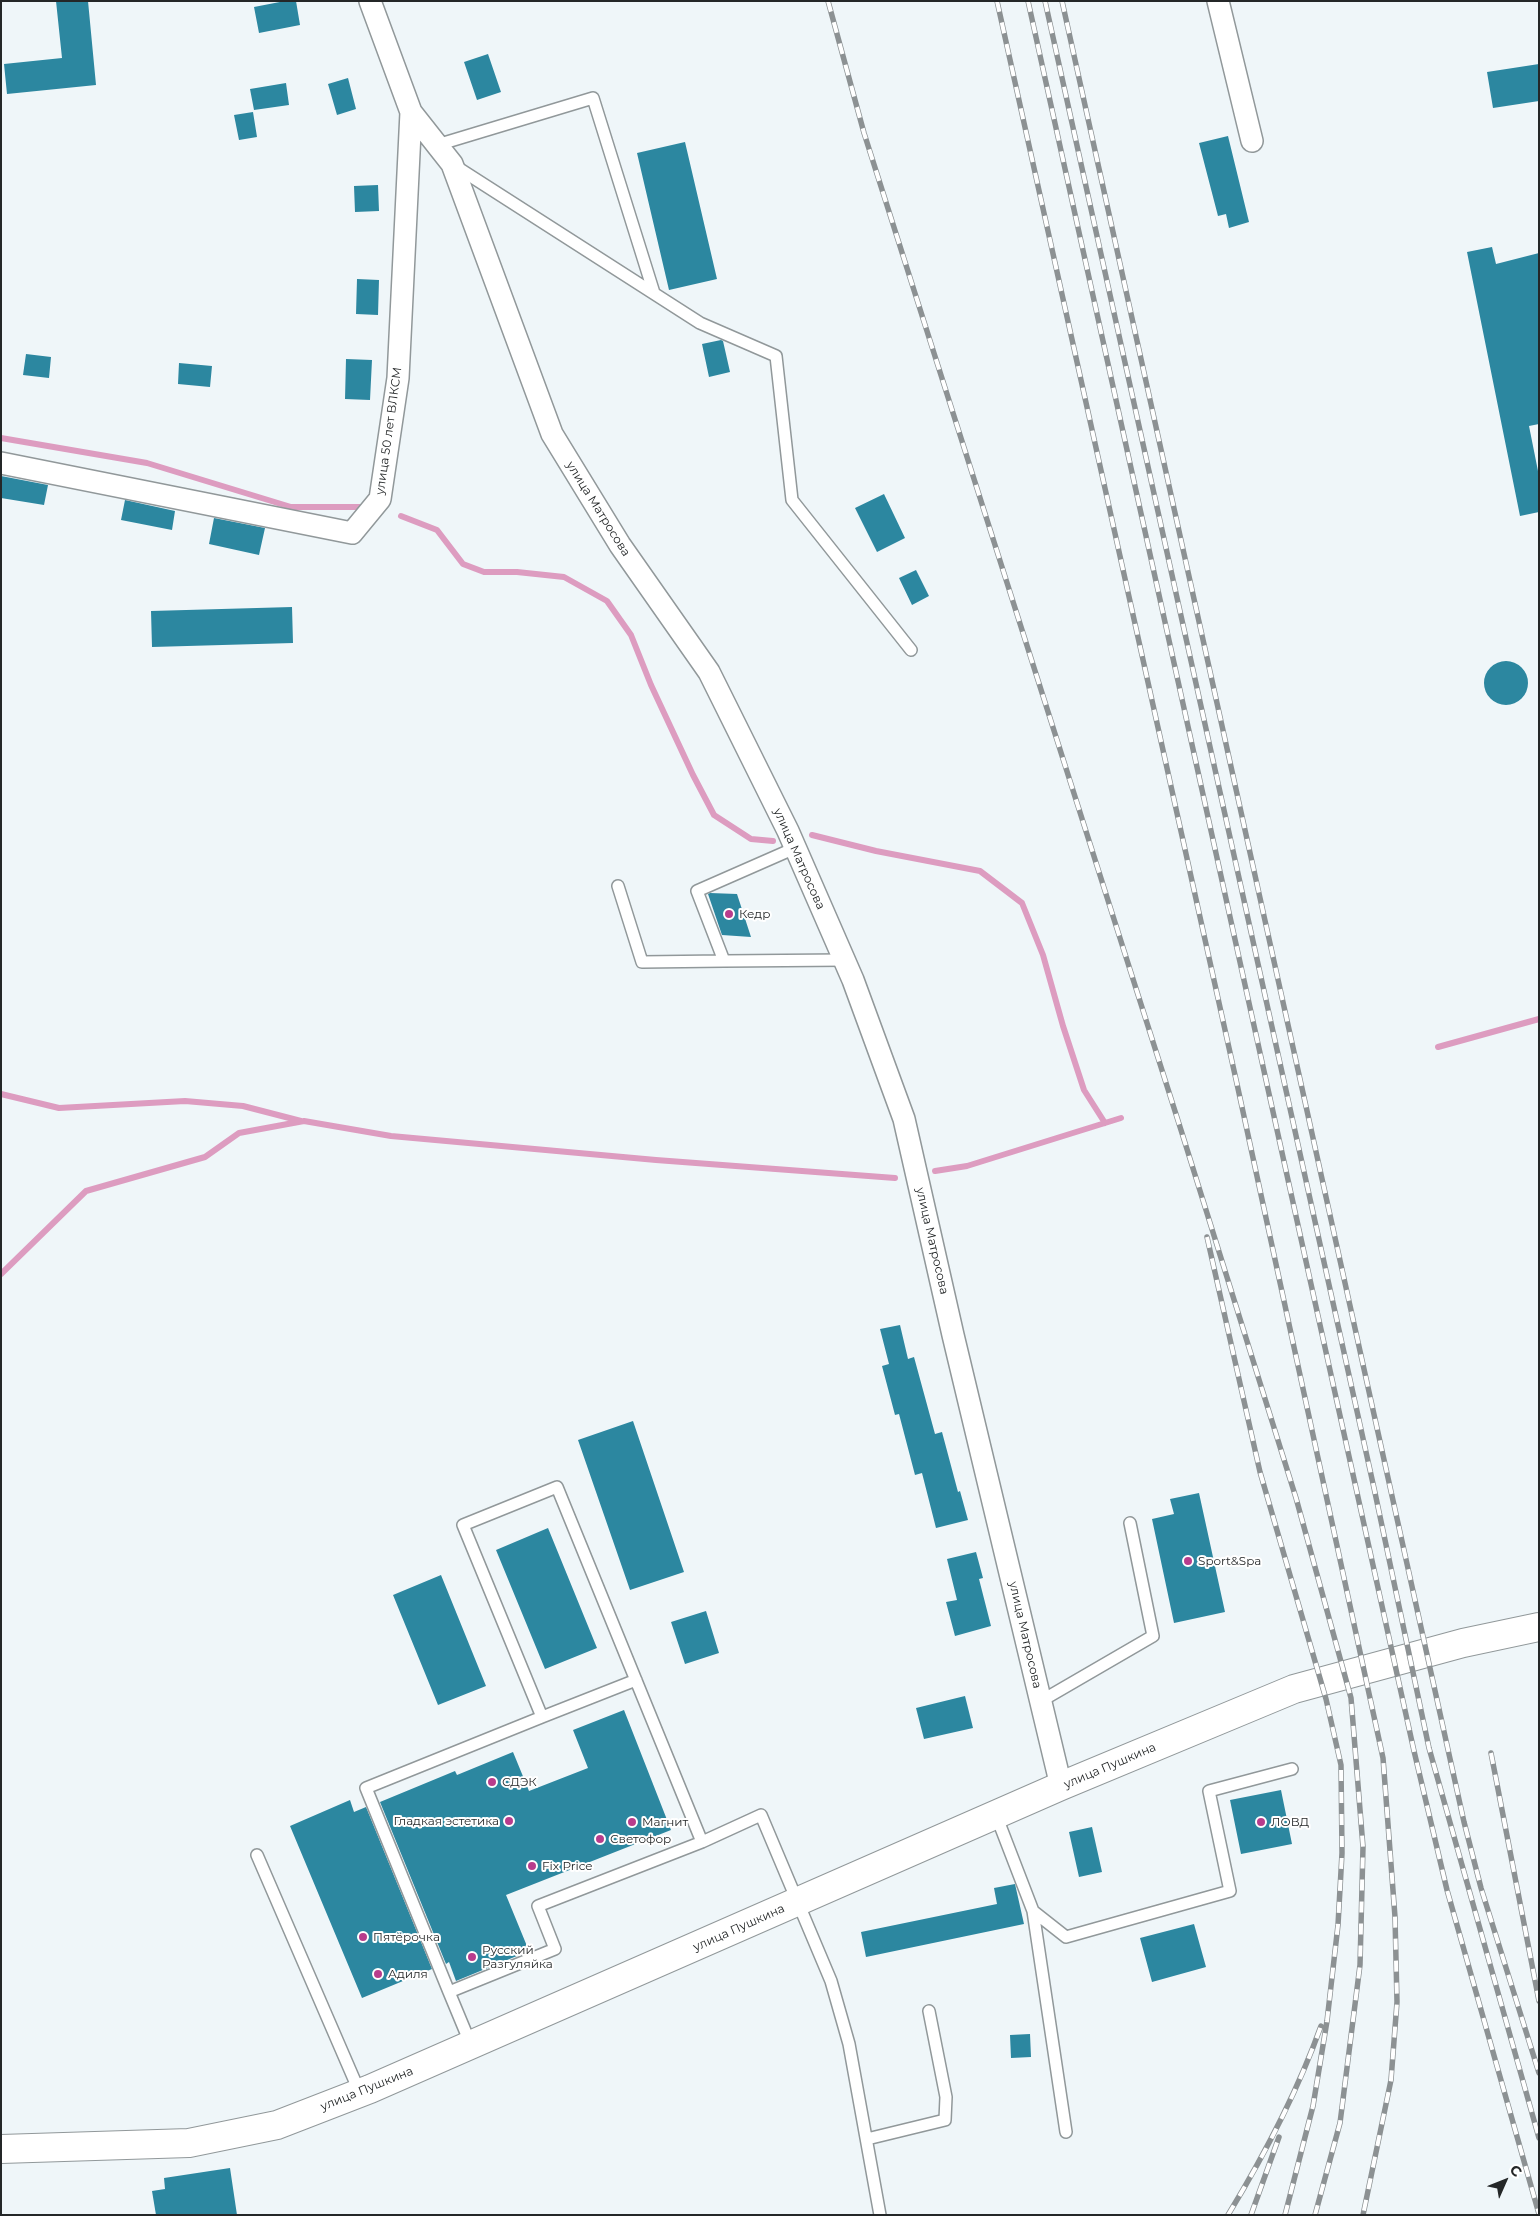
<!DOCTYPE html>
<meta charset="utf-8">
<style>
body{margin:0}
#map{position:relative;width:1540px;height:2216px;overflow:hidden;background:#eff6f9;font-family:Montserrat,sans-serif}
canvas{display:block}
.frame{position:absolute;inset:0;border:2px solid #242728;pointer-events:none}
.north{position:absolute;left:1480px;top:2156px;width:50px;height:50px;-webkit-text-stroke:4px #fff;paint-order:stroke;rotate:46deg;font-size:14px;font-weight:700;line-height:20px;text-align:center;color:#242728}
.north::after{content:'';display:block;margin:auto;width:18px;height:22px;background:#242728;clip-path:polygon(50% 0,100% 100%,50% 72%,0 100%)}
</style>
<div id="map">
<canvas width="1540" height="2216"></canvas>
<div class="frame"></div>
<div class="north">С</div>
</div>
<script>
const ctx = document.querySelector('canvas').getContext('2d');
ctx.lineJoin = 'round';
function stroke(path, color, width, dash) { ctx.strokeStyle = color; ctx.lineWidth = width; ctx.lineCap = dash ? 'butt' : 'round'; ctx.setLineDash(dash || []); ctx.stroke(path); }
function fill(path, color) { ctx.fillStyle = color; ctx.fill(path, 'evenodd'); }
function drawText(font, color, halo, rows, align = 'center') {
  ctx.font = font + ' Montserrat,sans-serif'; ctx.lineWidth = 4; ctx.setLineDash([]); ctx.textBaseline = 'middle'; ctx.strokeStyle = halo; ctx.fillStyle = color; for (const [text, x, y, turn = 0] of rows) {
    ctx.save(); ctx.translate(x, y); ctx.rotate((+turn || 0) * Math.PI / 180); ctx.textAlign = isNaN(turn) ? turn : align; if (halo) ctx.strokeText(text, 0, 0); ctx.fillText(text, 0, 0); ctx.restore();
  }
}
stroke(new Path2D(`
 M1,438L147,463L291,507H363
 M401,516L437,530L463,564L484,572H517L564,577L607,601L631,635L651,685L693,775L714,815L751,839L773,841
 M812,835L876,851L980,871L1022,903L1043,955L1063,1026L1084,1090L1105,1123
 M1438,1047L1539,1019
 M1,1094L59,1108L185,1101L243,1106L301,1121
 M935,1171L967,1166L1121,1118
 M1,1274L86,1191L205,1157L239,1133L304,1121L391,1136L656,1160L895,1178`), '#dd9cc0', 6);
fill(new Path2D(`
 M56,1H88L96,85L7,94L4,64L62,58Z
 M285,1H296L300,25L259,33L254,7Z
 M488,54L501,92L477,100L464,62Z
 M1539,64V101L1493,108L1487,72Z
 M348,78L356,109L337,115L328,84Z
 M286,83L289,105L254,110L250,89Z
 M253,112L257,137L239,140L234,115Z
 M1228,136L1249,222L1229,228L1226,214L1218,216L1199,143Z
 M685,142L717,279L669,290L637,153Z
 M378,185L379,211L355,212L354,186Z
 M1492,247L1496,264L1539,253V424L1529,426L1539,476V512L1520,516L1467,252Z
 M357,279L379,280L378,315L356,314Z
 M721,340L723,341L730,372L709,377L702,344Z
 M26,354L51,357L49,378L23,375Z
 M346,359L372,360L370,400L345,399Z
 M179,363L212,366L210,387L178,384Z
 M1,476L48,485L44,505L1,498Z
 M884,494L905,538L877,552L855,508Z
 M125,500L175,511L172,530L121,520Z
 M214,518L265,528L259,555L209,544Z
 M916,570L929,596L912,605L899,578Z
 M292,607L293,643L152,647L151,611Z
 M1484 683a22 22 0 1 1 44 0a22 22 0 1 1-44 0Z
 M710,893L737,894L751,937L722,935L708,894Z
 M900,1325L908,1359L914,1357L935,1434L942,1432L958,1492L960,1491L968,1520L936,1528L922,1473L915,1475L899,1414L895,1415L882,1366L889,1364L880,1329Z
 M633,1421L684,1572L630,1590L578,1440Z
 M1199,1493L1225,1612L1174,1623L1152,1519L1174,1514L1170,1499Z
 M548,1528L597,1648L545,1669L496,1550Z
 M976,1552L983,1578L979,1579L991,1626L955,1636L946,1602L957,1600L947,1559Z
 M441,1575L486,1686L438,1705L393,1595Z
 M706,1611L719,1653L685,1664L671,1622Z
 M965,1696L973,1728L924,1739L916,1708Z
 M624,1710L671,1830L506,1895L529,1951L456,1981L449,1962L446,1964L380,1802L455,1771L457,1775L513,1752L529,1791L588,1768L573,1730Z
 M1281,1790L1292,1844L1241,1854L1230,1800Z
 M350,1800L354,1812L366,1807L432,1969L362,1998L290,1826Z
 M1092,1827L1102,1872L1079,1877L1069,1832Z
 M1015,1884L1024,1924L866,1957L861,1932L997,1904L994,1888Z
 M1194,1924L1206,1967L1152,1982L1140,1938Z
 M1030,2034L1031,2057L1011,2058L1010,2035Z
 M230,2168L237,2215H156L152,2191L165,2189L164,2178Z`), '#2c87a0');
const service = new Path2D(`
 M437,145L593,98L654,293
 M455,166L700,323L776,356L792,500L911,650
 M795,848L697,891L724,961L845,960
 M618,886L642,962L724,961
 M1041,1701L1153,1636L1130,1523
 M542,1717L636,1680
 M996,1815L1033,1911L1066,1937L1230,1891L1209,1791L1292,1769
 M702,1842L557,1487L463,1525L542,1717L366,1788L449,1992L555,1949L538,1906L702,1842L761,1815L831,1981L849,2044L880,2215
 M257,1855L360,2093
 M1033,1911L1066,2132
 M449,1992L471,2045
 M867,2139L945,2120L946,2097L929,2011`);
const minor = new Path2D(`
 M370,1L411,112L452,164L552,434L620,545L709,672L788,831L853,980L904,1119L953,1335L1061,1786
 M1218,1L1252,141
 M1,463L352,533L380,499L398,378L411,112`);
const secondary = new Path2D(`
 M1,2149L189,2143L277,2125L370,2089L1061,1786L1294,1689L1463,1643L1539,1627`);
stroke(service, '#91989a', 14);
stroke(minor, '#91989a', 24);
stroke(secondary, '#91989a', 30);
stroke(service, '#fff', 11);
stroke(minor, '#fff', 21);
stroke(secondary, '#fff', 28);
const rail = new Path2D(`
 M828,1L864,133L1181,1130L1296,1498L1351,1698L1363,1847L1360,1965L1340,2123L1315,2215
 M997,1L1237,1084L1383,1758L1395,1917L1397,2002L1391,2080L1363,2215
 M1028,1L1414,1751L1447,1890L1539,2214
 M1045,1L1374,1488L1429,1748L1539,2138
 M1062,1L1464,1822L1481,1888L1539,2073
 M1207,1237L1260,1472L1326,1699L1341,1765L1342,1853L1338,1925L1327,2021L1313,2106L1285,2215
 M1491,1753L1539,2001
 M1228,2215C1265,2154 1297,2093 1321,2026
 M1251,2215L1279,2137`);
stroke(rail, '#8c9193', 5.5);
stroke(rail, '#fff', 4, [11]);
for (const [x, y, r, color] of [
 [729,914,5,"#b83c8c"],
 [1188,1561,5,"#b83c8c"],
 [492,1782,5,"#b83c8c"],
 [509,1821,5,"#b83c8c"],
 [632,1822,5,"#b83c8c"],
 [1261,1822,5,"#b83c8c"],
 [600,1839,5,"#b83c8c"],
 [532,1866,5,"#b83c8c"],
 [363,1937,5,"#b83c8c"],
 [472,1957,5,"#b83c8c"],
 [378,1974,5,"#b83c8c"]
]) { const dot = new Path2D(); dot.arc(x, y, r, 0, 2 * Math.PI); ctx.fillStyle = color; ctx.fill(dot); stroke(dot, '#fff', 2); }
drawText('12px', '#242728', '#fff', [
 ["улица 50 лет ВЛКСМ",389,431,-82],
 ["улица Матросова",598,509,58],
 ["улица Матросова",799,859,66],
 ["улица Матросова",932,1241,77],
 ["улица Матросова",1025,1635,77],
 ["улица Пушкина",1110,1766,-23],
 ["улица Пушкина",739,1928,-24],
 ["улица Пушкина",367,2089,-22]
]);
drawText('12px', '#242728', '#fff', [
 ["Кедр",739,914],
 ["Sport&Spa",1198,1561],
 ["СДЭК",502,1782],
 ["Гладкая эстетика",499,1821,"right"],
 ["Магнит",642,1822],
 ["ЛОВД",1271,1822],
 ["Светофор",610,1839],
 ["Fix Price",542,1866],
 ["Пятёрочка",373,1937],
 ["Русский",482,1950],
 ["Разгуляйка",482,1964],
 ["Адиля",388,1974]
], 'left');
</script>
